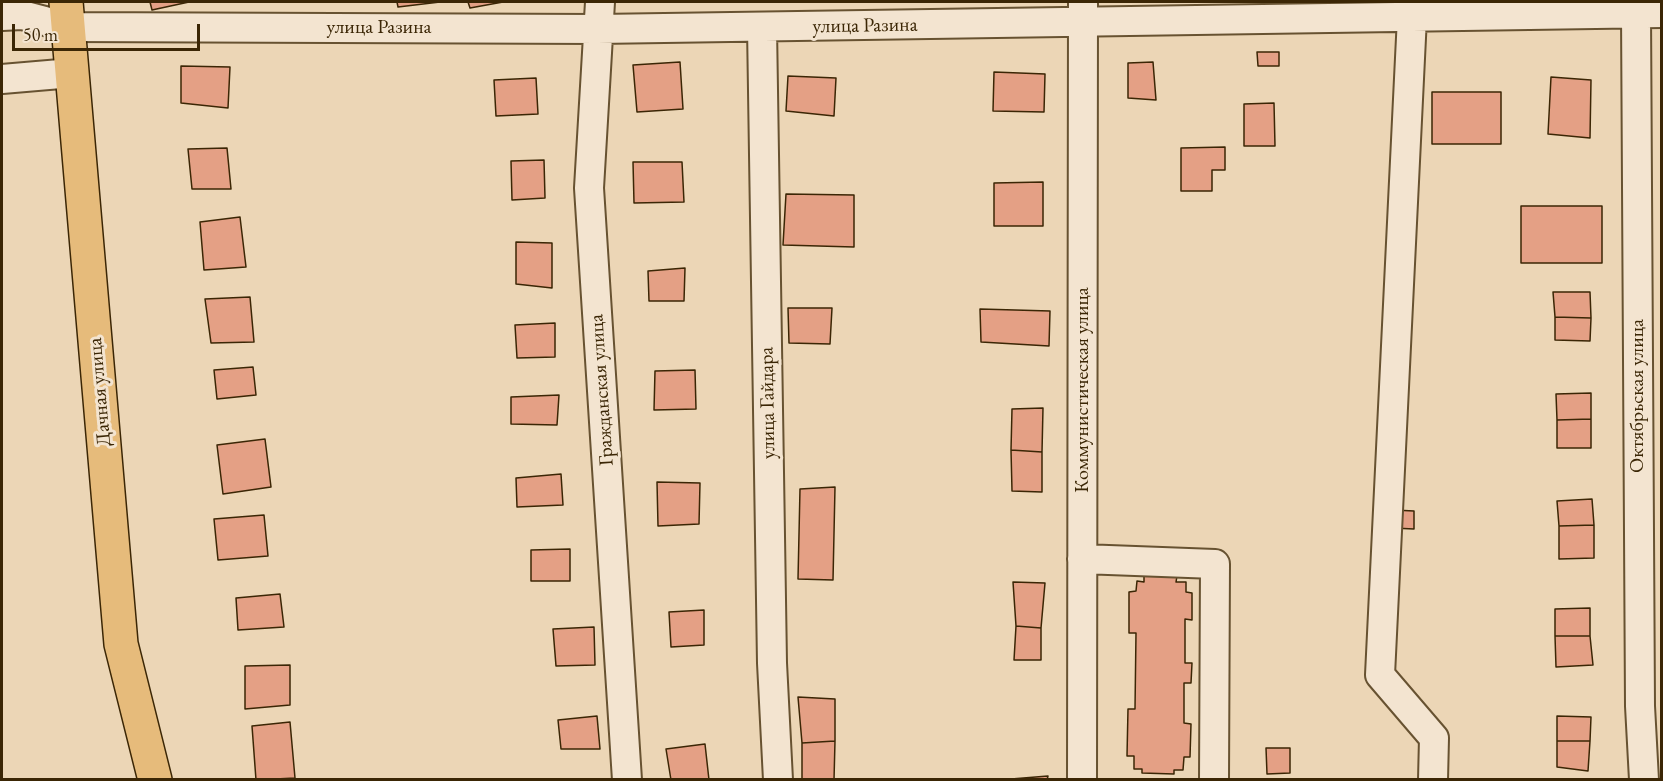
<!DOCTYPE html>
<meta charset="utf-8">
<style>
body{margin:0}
#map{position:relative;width:1663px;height:781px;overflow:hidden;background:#ecd6b6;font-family:"EB Garamond",serif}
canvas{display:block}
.frame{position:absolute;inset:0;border:3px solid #3b2605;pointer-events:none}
.scale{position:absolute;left:12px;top:24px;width:188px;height:27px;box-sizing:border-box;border:3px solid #3b2605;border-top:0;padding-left:8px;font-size:18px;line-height:21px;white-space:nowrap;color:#3b2605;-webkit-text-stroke:4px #f3e4d0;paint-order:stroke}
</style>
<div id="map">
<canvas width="1663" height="781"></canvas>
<div class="frame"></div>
<div class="scale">50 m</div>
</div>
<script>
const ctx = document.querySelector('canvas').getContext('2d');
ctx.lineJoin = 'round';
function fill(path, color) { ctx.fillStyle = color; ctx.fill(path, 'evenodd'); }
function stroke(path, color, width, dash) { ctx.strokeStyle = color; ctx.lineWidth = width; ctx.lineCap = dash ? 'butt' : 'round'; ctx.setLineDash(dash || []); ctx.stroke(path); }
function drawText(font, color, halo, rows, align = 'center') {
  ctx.font = font + ' "EB Garamond",serif'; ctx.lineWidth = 6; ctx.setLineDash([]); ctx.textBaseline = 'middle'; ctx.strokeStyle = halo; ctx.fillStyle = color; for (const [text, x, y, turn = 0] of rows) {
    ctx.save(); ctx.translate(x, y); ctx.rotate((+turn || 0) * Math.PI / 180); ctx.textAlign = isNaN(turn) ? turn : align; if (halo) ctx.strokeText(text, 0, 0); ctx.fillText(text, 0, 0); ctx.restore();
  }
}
const building = new Path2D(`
 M150,2H189L152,10Z
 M397,2H440L398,7Z
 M468,2H503L470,8Z
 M1257,52H1279V66H1258Z
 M680,62L683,109L637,112L633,65Z
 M1153,62L1156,100L1128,98V63Z
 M181,66L230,67L228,108L181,103Z
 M994,72L1045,74L1044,112L993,111Z
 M788,76L836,78L834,116L786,111Z
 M1551,77L1591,80L1590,138L1548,134Z
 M536,78L538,114L496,116L494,80Z
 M1432,92H1501V144H1432Z
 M1274,103L1275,146H1244V104Z
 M1225,147V170H1212V191H1181V148Z
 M227,148L231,189H192L188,149Z
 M544,160L545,198L512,200L511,161Z
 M633,162H682L684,202L634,203Z
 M1043,182V226H994V183Z
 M786,194L854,195V247L783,245Z
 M1521,206H1602V263H1521Z
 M240,217L246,267L204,270L200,222Z
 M516,242L552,243V288L516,284Z
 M685,268L684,301H649L648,271Z
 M1553,292H1590L1591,318L1555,317Z
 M250,297L254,342L211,343L205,299Z
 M788,308H832L830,344L789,343Z
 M980,309L1050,311L1049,346L981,342Z
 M1555,317L1591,318L1590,341L1555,340Z
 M555,323V357L517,358L515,325Z
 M253,367L256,395L217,399L214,370Z
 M695,370L696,409L654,410L655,371Z
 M1591,393V419L1557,420L1556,394Z
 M559,395L557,425L511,424V397Z
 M1043,408L1042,452L1011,450L1012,409Z
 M1591,419V448H1557V420Z
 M265,439L271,487L223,494L217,445Z
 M1011,450L1042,452V492L1012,491Z
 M561,474L563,505L517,507L516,478Z
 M657,482L700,483L699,524L658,526Z
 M835,487L833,580L798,579L800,489Z
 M1592,499L1594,525L1559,526L1557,501Z
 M1394,510L1414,511V529L1393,528Z
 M264,515L268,556L218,560L214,519Z
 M1594,525V558L1559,559V526Z
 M570,549V581H531V550Z
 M1144,576H1177L1176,582H1186V592L1192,593V620L1185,619V663H1192L1191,683H1184V723L1191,724L1190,757H1184L1183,770H1174V774L1142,773V769H1134V756H1127L1128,709H1135L1136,633H1129V592L1136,591L1137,581L1144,582Z
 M1013,582L1045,583L1041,628L1016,626Z
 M280,594L284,627L238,630L236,598Z
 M1590,608V636H1555V609Z
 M704,610V645L671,647L669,612Z
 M1016,626L1041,628V660H1014Z
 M594,627L595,665L556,666L553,629Z
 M1555,636H1590L1593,665L1556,667Z
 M290,665V705L245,709V666Z
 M798,697L835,699V741L802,743Z
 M597,716L600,749H561L558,720Z
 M1557,716L1591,717L1590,741H1557Z
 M290,722L295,778L256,780L252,726Z
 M835,741L834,780H802V743Z
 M1557,741H1590L1588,771L1557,767Z
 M705,744L709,780H671L666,749Z
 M1266,748H1290V773L1267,774Z
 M1048,776L1047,780H1011V779Z`);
fill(building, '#e4a085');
stroke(building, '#3b2605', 1.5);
const minor = new Path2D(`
 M600,2L589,188L627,780
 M1636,13L1640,706L1644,780
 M2,16L22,15L68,27L598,29L1662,13
 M1412,17L1380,675L1434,738L1433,780
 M762,27L772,663L778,780
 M2,79L72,73
 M1082,559L1215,564L1214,780
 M1082,780L1083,2`);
const major = new Path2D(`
 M66,2L121,644L155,780`);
stroke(minor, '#675231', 32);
stroke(major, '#3b2605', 36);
stroke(minor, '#f3e4d0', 28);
stroke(major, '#e6bb7b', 33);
drawText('20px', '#3b2605', '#f3e4d0', [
 ["улица Разина",865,26,-1],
 ["улица Разина",379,28],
 ["Гражданская улица",602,390,-94],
 ["Коммунистическая улица",1083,390,-90],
 ["Дачная улица",100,392,-95],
 ["Октябрьская улица",1638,396,-90],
 ["улица Гайдара",768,403,-91]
]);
</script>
